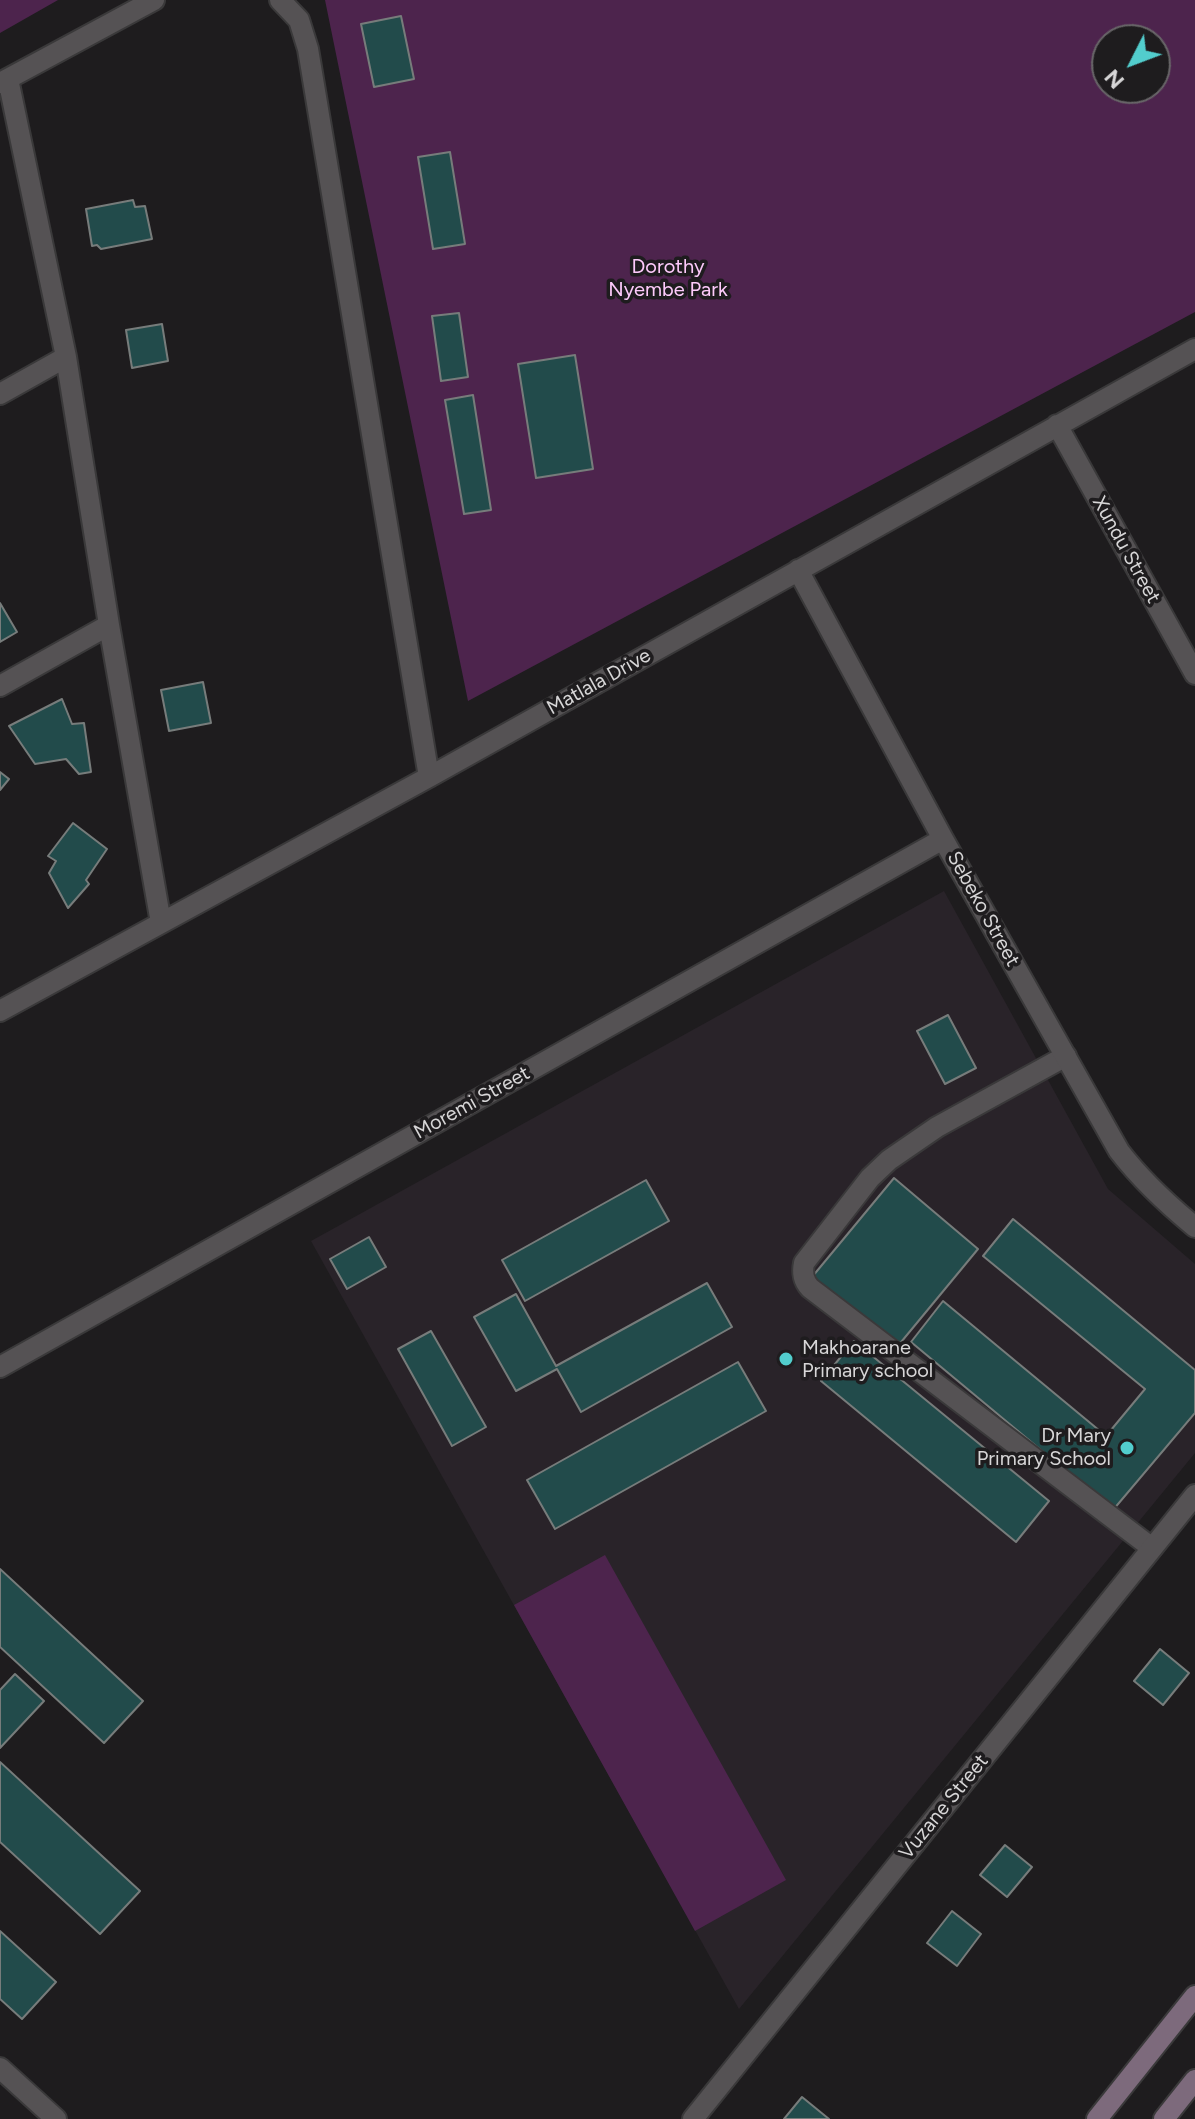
<!DOCTYPE html>
<style>
body{margin:0}
#map{position:relative;width:1195px;height:2119px;overflow:hidden;background:#1e1c1e;font-family:Figtree,sans-serif}
canvas{display:block}
.north{position:absolute;left:1091px;top:24px;width:80px;height:80px;box-sizing:border-box;background:#1e1c1e;border:2px solid #686668;border-radius:50%;rotate:228deg;font-size:22px;font-weight:700;line-height:32px;text-align:center;color:#d7d6d7}
.north::after{content:'';display:block;margin:auto;width:28px;height:36px;background:#52cdcd;clip-path:polygon(50% 0,100% 100%,50% 72%,0 100%)}
</style>
<div id="map">
<canvas width="1195" height="2119"></canvas>
<div class="north">N</div>
</div>
<script>
const ctx = document.querySelector('canvas').getContext('2d');
ctx.lineJoin = 'round';
function fill(path, color) { ctx.fillStyle = color; ctx.fill(path, 'evenodd'); }
function stroke(path, color, width, dash) { ctx.strokeStyle = color; ctx.lineWidth = width; ctx.lineCap = dash ? 'butt' : 'round'; ctx.setLineDash(dash || []); ctx.stroke(path); }
function drawText(font, color, halo, rows, align = 'center') {
  ctx.font = font + ' Figtree,sans-serif'; ctx.lineWidth = 7; ctx.setLineDash([]); ctx.textBaseline = 'middle'; ctx.strokeStyle = halo; ctx.fillStyle = color; for (const [text, x, y, turn = 0] of rows) {
    ctx.save(); ctx.translate(x, y); ctx.rotate((+turn || 0) * Math.PI / 180); ctx.textAlign = isNaN(turn) ? turn : align; if (halo) ctx.strokeText(text, 0, 0); ctx.fillText(text, 0, 0); ctx.restore();
  }
}
fill(new Path2D(`
 M944,891L1108,1189L1195,1264V1453L739,2009L311,1241Z`), '#292329');
fill(new Path2D(`
 M0,0H58L0,33Z
 M325,0H1195V312L468,701ZM1107,40H1155V88H1107Z
 M605,1555L786,1880L695,1931L514,1605Z`), '#4d244d');
const building = new Path2D(`
 M401,16L414,79L374,87L361,24Z
 M450,152L465,244L433,249L418,157Z
 M133,200L135,207L145,206L152,239L101,249L97,245L92,246L86,209Z
 M459,313L468,377L441,381L432,316Z
 M162,324L168,361L132,368L126,330Z
 M575,355L593,469L536,478L518,364Z
 M473,395L491,510L464,514L445,400Z
 M0,603L17,632L0,642Z
 M203,682L211,723L169,731L161,690Z
 M62,699L72,724L84,723L91,772L79,774L66,759L35,764L9,726Z
 M0,772L9,779L0,790Z
 M73,823L107,849L86,880L89,884L68,908L49,873L56,861L48,856Z
 M948,1015L976,1068L945,1084L917,1031Z
 M894,1178L978,1249L897,1347L812,1277Z
 M646,1180L669,1221L525,1301L502,1260Z
 M1013,1219L1195,1370V1413L1113,1510L911,1342L943,1301L1106,1436L1145,1389L983,1256Z
 M369,1237L386,1267L347,1289L330,1259Z
 M707,1283L732,1327L581,1412L557,1369L516,1391L474,1317L516,1294L556,1366Z
 M431,1331L486,1427L452,1446L398,1349Z
 M854,1341L1049,1501L1016,1542L821,1381Z
 M738,1362L766,1411L555,1529L527,1480Z
 M0,1569L143,1701L104,1743L0,1647Z
 M1160,1649L1189,1673L1163,1705L1134,1681Z
 M15,1674L44,1701L0,1748V1690Z
 M0,1762L140,1891L100,1934L0,1842Z
 M1005,1845L1032,1867L1007,1897L980,1875Z
 M952,1911L981,1934L957,1966L927,1943Z
 M0,1931L56,1982L22,2019L0,1999Z
 M802,2097L829,2119H784Z`);
fill(building, '#224b4b');
stroke(building, '#777c7b', 2);
const lane = new Path2D(`
 M1066,1056L937,1127L889,1160L870,1178L804,1263C802,1273 803,1280 810,1288L1152,1548`);
const street = new Path2D(`
 M280,0L299,20L308,49L429,777
 M8,79L66,357L109,625L161,923
 M0,83L154,0
 M0,394L66,357
 M1057,425L1195,674
 M798,570L943,839L1119,1151C1142,1181 1167,1204 1195,1227
 M0,686L109,625
 M0,1011L429,777L1195,349
 M0,1367L943,839
 M0,2068L56,2119
 M693,2119L1195,1495`);
const secondary = new Path2D(`
 M1097,2119L1195,1996
 M1164,2119L1195,2080`);
stroke(lane, '#3a393a', 24);
stroke(street, '#3a393a', 24);
stroke(secondary, '#3a393a', 24);
stroke(lane, '#555254', 20);
stroke(street, '#555254', 20);
stroke(secondary, '#7d6a7c', 20);
for (const [x, y, r, color] of [
 [786,1359,8,"#52cdcd"],
 [1127,1448,8,"#52cdcd"]
]) { const dot = new Path2D(); dot.arc(x, y, r, 0, 2 * Math.PI); ctx.fillStyle = color; ctx.fill(dot); stroke(dot, '#1e1c1e', 3); }
drawText('20px', '#fdcafb', '#1e1c1e', [
 ["Dorothy",668,267],
 ["Nyembe Park",668,290]
]);
drawText('20px', '#d7d6d7', '#1e1c1e', [
 ["Xundu Street",1126,550,61],
 ["Matlala Drive",599,682,-29],
 ["Sebeko Street",983,909,61],
 ["Moremi Street",472,1103,-29],
 ["Vuzane Street",944,1807,-51]
]);
drawText('20px', '#d7d6d7', '#1e1c1e', [
 ["Makhoarane",802,1348],
 ["Primary school",802,1371],
 ["Dr Mary",1111,1436,"right"],
 ["Primary School",1111,1459,"right"]
], 'left');
</script>
